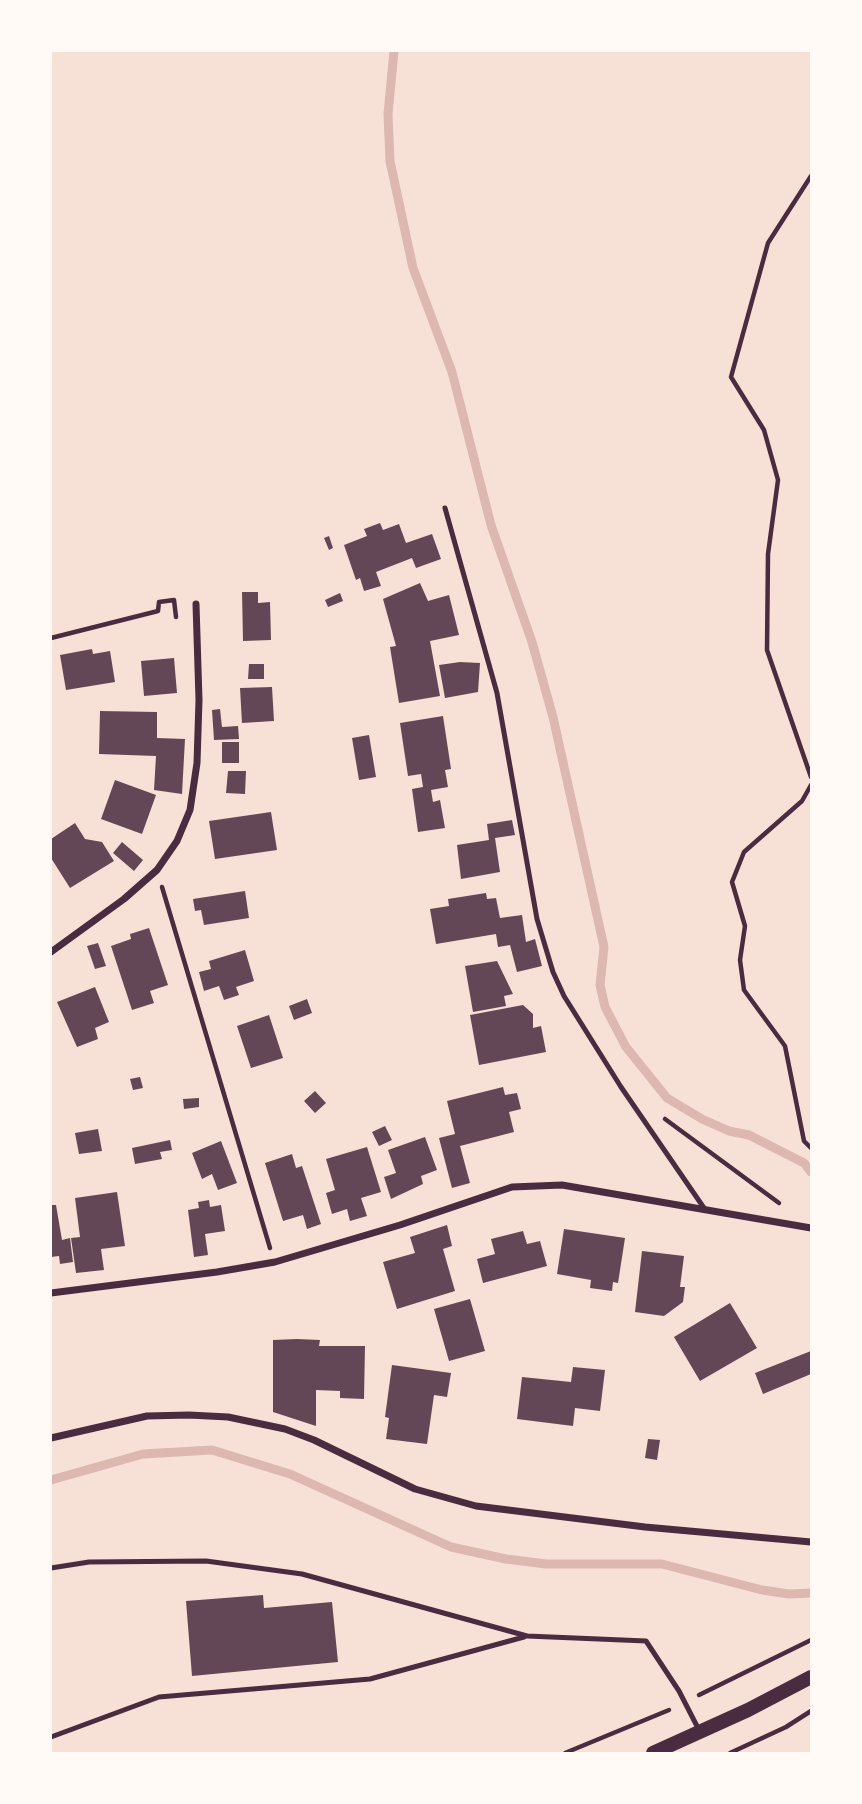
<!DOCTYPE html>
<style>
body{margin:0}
#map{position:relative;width:862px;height:1804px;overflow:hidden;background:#f7e1d7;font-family:Mulish,sans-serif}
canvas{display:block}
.frame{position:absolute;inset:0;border:52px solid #fffaf5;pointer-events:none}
</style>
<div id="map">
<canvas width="862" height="1804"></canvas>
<div class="frame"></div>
</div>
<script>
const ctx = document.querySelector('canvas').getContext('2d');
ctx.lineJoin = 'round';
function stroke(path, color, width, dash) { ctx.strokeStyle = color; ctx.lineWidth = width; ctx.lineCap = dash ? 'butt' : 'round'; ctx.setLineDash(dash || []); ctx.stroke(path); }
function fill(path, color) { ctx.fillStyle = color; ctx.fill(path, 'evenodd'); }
stroke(new Path2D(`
 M394,51L388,114L390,161L413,268L452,372L491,525L532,642L553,717L604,947L600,985L605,1007L626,1047L667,1098L702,1119L729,1131L749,1135L804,1163L811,1172
 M51,1480L143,1454L212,1450L290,1474L451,1547L506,1559L546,1564H662L762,1590L789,1594L811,1593`), '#dcb8b0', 9);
fill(new Path2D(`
 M380,523L383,530L399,524L406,543L432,534L441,559L416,568L412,558L376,572L381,586L364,591L360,578L356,580L344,545L367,536L364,529Z
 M329,536L333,548L329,550L324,538Z
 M420,583L428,601L449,595L459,635L430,641L440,696L399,703L390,647L396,646L383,599Z
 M242,592H258V603L270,602L271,640L243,641Z
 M340,593L343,601L328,607L325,600Z
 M92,649L93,654L110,651L115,682L66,690L60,655Z
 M174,658L177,693L144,696L141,661Z
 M460,662L480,663L478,692L445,698L439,665Z
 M249,664H264V679H248Z
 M272,687L274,721L242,723L240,688Z
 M220,709L222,727L238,726L239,739L214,740L212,710Z
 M100,711L157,712V738L185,739L182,794L154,790L156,756L99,754Z
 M443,716L451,769L445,770L448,787L431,790L433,802L440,800L445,828L418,832L412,789L423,787L421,774L408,776L400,723Z
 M369,735L376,777L359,780L352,738Z
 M222,742H239V763H222Z
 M228,771H246L245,794L226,793Z
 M115,780L156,795L142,834L101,819Z
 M271,812L277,850L215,859L209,821Z
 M512,820L515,835L495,838L500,872L461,879L457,845L489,840L487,824Z
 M75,823L85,839L102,842L114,861L70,888L51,858V839Z
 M122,842L143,860L134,871L113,853Z
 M245,891L249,918L204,925L201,910L195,911L193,899Z
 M486,893L487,899L496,898L500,918L522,915L526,942L535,939L542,966L517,972L510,945L498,947L496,934L436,944L430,909L449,906L448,899Z
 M149,928L168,985L150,991L154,1003L132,1010L111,946L131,939L130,934Z
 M98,943L106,966L95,969L87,946Z
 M245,950L254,981L236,987L239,995L224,1000L219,986L204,991L199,972L211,969L209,961Z
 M497,961L513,994L504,996L506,1006L473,1012L465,966Z
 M95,987L109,1022L95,1028L98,1039L77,1047L57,1002Z
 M307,999L312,1013L294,1020L289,1006Z
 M523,1005L533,1014V1028L541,1026L546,1052L479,1065L470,1015Z
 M269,1015L283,1058L251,1068L237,1026Z
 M140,1077L143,1088L133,1090L130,1079Z
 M503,1087L505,1095L517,1093L521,1109L509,1112L514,1132L460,1146L470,1183L452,1188L439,1138L455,1134L447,1101Z
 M315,1091L326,1103L315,1113L304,1101Z
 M199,1098V1107L184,1109L183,1099Z
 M385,1126L392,1140L379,1146L372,1132Z
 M98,1129L102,1151L79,1154L75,1133Z
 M425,1137L437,1170L421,1176L423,1184L391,1199L384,1177L396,1173L388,1150Z
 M170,1140L172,1150L160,1152L162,1159L135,1164L132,1148Z
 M221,1141L237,1183L218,1190L212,1174L202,1179L192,1153Z
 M367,1147L381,1192L361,1198L367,1216L350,1221L347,1209L332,1214L326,1193L335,1190L326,1159Z
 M292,1154L296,1168L302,1166L321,1224L307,1229L303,1215L283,1221L265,1163Z
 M117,1192L125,1246L101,1249L104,1270L76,1273L71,1238L80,1237L75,1198Z
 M209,1200L210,1207L221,1205L225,1231L205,1234L208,1255L194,1257L188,1210L199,1208L198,1202Z
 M51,1205H56L62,1240L70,1238L73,1262L60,1264L59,1256L51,1257Z
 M447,1225L452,1246L443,1249L455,1291L397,1309L383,1262L415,1253L410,1237Z
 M564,1229L625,1238L618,1283L613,1282L612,1291L590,1288L591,1280L557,1274Z
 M523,1231L527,1244L540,1241L547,1266L483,1283L477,1259L495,1254L491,1239Z
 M642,1251L684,1256L680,1287H685L683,1302L664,1316L635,1312Z
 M470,1299L485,1351L449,1361L434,1309Z
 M730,1303L757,1348L700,1381L674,1337Z
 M297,1339L320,1340L319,1346H365L364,1399L340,1398V1391L316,1390V1426L273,1412V1340Z
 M811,1351V1374L763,1394L755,1373Z
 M392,1365L451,1373L447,1397L434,1395L427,1444L386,1439L389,1418L385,1417Z
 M573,1367L605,1370L600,1411L575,1408L573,1426L517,1419L522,1377L571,1382Z
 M648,1439L660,1440L657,1460L645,1458Z
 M263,1595L264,1608L332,1602L338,1662L192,1676L186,1601Z`), '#644757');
stroke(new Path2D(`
 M811,176L768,243L731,377L764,430L778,480L768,554L767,650L811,777
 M51,638L158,611L159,602L174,600L176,617
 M811,785L802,801L744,852L732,882L745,926L740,960L744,990L785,1046L804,1141L811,1148
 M162,887L270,1248
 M665,1119L779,1203
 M699,1695L811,1640
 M565,1753L669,1710
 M730,1753L786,1727L811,1711`), '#4a2c40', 4.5);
stroke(new Path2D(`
 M445,508L497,693L537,919L553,972L564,996L621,1087L704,1208
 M51,1568L89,1562L206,1561L302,1574L527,1636L646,1641L679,1691L700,1732
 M51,1737L159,1697L370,1679L524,1637`), '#4a2c40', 5);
stroke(new Path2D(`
 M51,952L124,899L157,870L177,841L190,810L197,763L199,700L196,604
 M51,1293L217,1272L275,1262L400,1225L512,1187L562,1185L811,1228
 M51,1438L147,1416L189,1415L228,1417L285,1429L314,1440L415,1489L476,1506L645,1527L811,1542`), '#4a2c40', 7);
stroke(new Path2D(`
 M653,1753L748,1710L811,1677`), '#4a2c40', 14);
</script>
